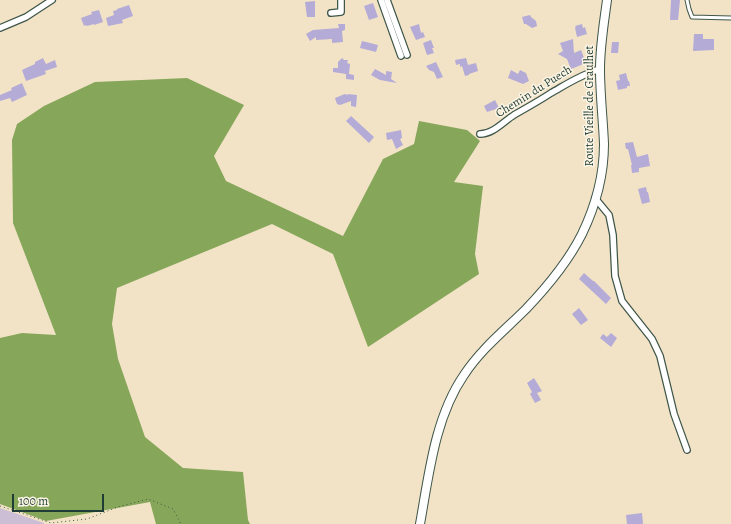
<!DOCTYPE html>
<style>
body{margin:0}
#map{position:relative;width:731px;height:524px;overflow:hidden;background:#f2e3c6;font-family:Alegreya,serif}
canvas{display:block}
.scale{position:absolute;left:12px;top:494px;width:92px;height:18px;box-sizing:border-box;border:2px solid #1f3d34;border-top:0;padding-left:5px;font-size:12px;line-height:14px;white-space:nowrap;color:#1f3d34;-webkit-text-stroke:3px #fcf5e5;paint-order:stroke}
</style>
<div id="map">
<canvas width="731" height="524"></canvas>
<div class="scale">100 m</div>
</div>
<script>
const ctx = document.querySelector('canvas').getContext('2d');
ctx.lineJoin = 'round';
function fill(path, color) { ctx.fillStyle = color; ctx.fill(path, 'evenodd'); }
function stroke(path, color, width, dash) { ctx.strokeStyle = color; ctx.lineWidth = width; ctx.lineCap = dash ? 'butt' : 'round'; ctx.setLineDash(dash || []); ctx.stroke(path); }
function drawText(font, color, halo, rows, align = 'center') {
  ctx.font = font + ' Alegreya,serif'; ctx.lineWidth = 3; ctx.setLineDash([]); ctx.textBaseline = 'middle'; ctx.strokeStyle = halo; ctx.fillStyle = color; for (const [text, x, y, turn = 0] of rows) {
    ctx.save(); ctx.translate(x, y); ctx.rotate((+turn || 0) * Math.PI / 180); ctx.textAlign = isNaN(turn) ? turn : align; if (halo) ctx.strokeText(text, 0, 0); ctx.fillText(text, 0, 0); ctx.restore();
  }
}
fill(new Path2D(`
 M0,508L44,523V524H0Z`), '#ccbed4');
fill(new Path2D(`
 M187,78L244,105L214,156L226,181L343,236L383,159L414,144L419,121L467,130L480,141L454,182L483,186L475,254L479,274L368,347L333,254L272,224L117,288L112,324L118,359L145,437L183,468L243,472L248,520L250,524H156L150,502L46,521L0,504V338L22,333L56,335L13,223L12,140L17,124L44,106L95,82Z`), '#86a65a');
fill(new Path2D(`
 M671,0H680L678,20H670Z
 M315,1V17H307L305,2Z
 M373,3L378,17L369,20L364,6Z
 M129,5L133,16L122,20L123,23L108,26L106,18L114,15L113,11L117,10V9Z
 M99,10L103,22L94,25V24L87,26L86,25L84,26L81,18L92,14L91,12Z
 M530,15L531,17L536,21L537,26L532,28L526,24H524L522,17Z
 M338,24H345V30L342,31L343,42L332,43V39L316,40V37L310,41L306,34L313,30L339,28Z
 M419,24L421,33L423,32L425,37L416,40L410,27Z
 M582,24L583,28L585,27L587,34L577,37L575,28L576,27L575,26Z
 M694,34H703V39H714V50L693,51Z
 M573,39L574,53L581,50L586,63L571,69L567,59L558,54L563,51L560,43Z
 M431,40L434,48H432L434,53L427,55L423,43Z
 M362,41L378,45L376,52L360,48Z
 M612,42H619L618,53H611Z
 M43,58L46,64L55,60L57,67L45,71L46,74L26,81L22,70L35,64V62Z
 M342,58L344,60H348L347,63L350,64L349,74L354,75V80L346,79V74L333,72V68H338V62Z
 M466,58L468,65L476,63L478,71L469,74V75L465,76L462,66L460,67V64L456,65L455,60Z
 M436,62L443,77L437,79L434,72L429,70L426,66Z
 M375,69L386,75V71L392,72L391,79L397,83L380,80L371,75Z
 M511,70L518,74L520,70L526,73L529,81L523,84L508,78Z
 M626,73L628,81H629L630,86H627V88L618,90L616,81L620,80L619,75Z
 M22,83L27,95L12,102L10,98L0,101V95L12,90L11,88Z
 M345,94L348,95V94L357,95L356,107L351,106V101L340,105L337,104L335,98Z
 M495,100L499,108L487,112L484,106Z
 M351,116L374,137L369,143L346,121Z
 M401,130L402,138L400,139L403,145L396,149L392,139L387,140L386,133Z
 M633,142L637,157L648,154L650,166L639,168V172L632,173L631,165H632L628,149H626L625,143Z
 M646,187L647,192H648L650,202L642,204L638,189Z
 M584,273L593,281H594L611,298L606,304L579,279Z
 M579,308L588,320L581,325L572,314Z
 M611,333L617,338L611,347L600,338L603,334L607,337Z
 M534,378L542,391L537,393L541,400L535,403L530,394L532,392L527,383Z
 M642,513L643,524H627L626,515Z`), '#b4abd7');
const service = new Path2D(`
 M687,0L689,9L692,17L731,18`);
const minor = new Path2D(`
 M381,0L401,56
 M387,0L407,55
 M331,13L341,12V0
 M0,28L26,17L52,0
 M480,134C493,134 503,122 514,115C526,108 539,101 551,93C567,84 582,74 600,69
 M595,198L609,215L613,235L615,276L622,301L652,339L660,356L674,414L687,450`);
const secondary = new Path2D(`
 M420,524C429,474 435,417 464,375C481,349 505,330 526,309C547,287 568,262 582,234C595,207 604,175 604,144C603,119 600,94 600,69C600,46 604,23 607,0`);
stroke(service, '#3f564a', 5);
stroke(minor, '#3f564a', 8);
stroke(secondary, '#3f564a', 10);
stroke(new Path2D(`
 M0,506L51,523L87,519L118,507L148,499L173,509L181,524`), '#3f564a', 1, [1, 3]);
stroke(service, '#fff', 3);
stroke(minor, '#fff', 5.5);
stroke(secondary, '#fff', 8);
drawText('12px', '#1f3d34', '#fcf5e5', [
 ["Chemin du Puech",534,92,-32],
 ["Route Vieille de Graulhet",590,106,-90]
]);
</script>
